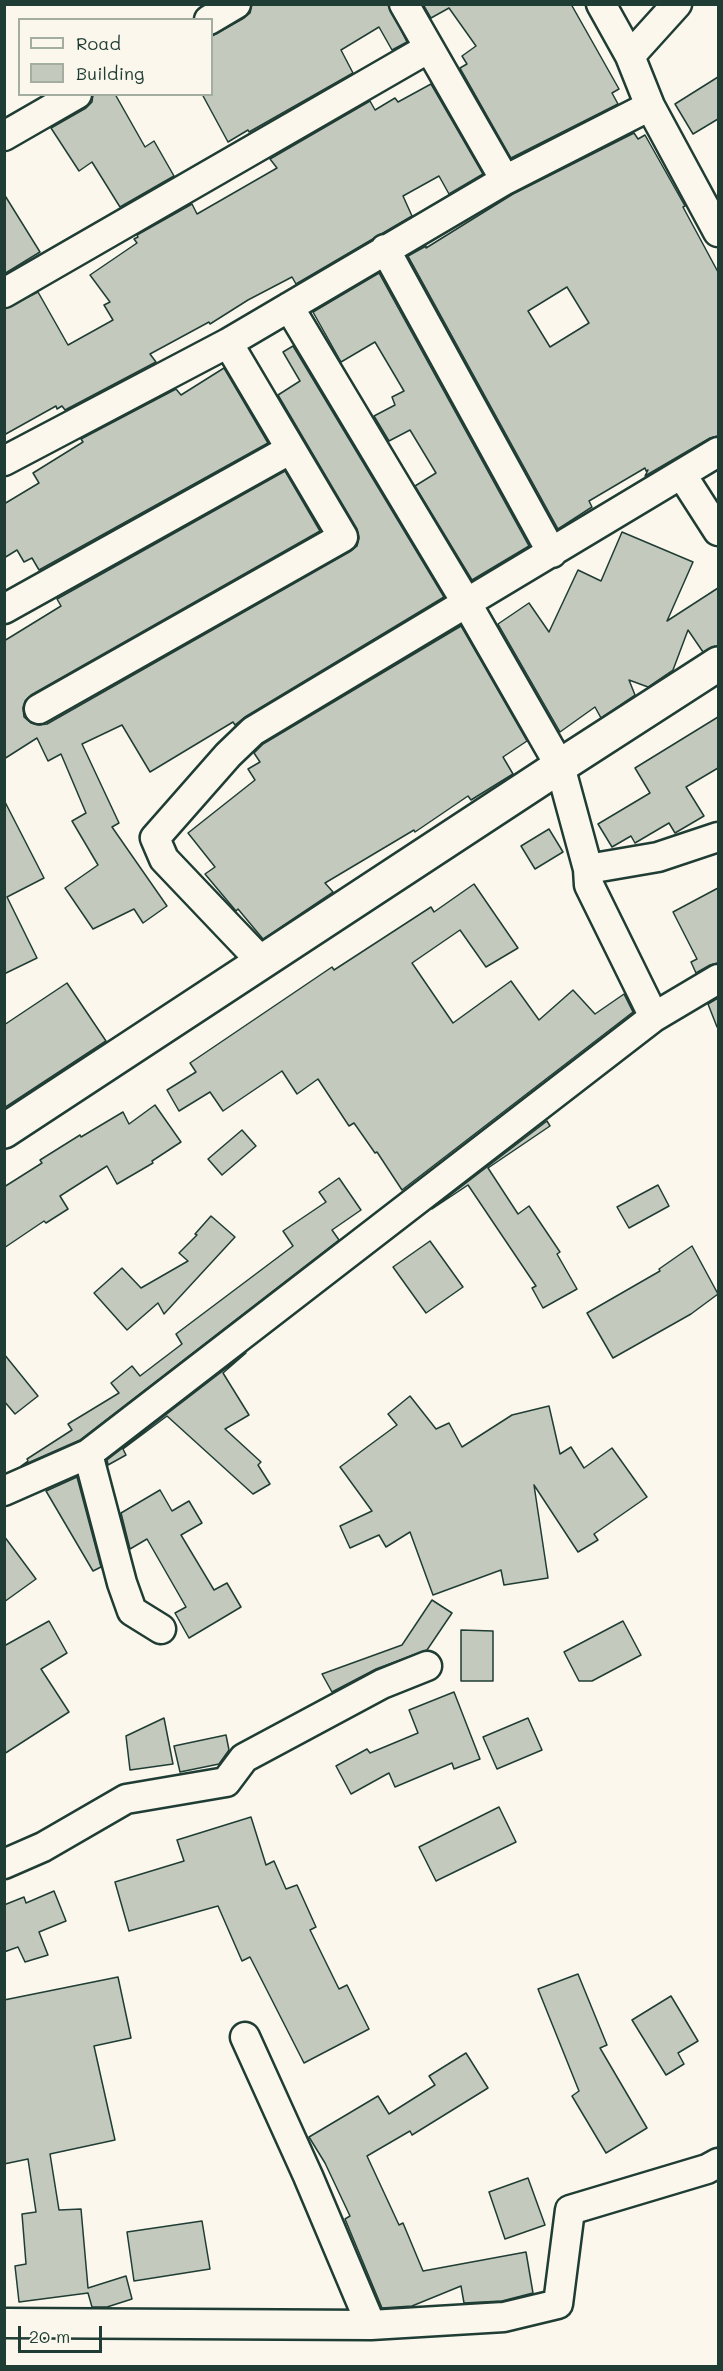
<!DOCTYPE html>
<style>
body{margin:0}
#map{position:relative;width:723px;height:2371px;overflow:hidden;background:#fbf7ec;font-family:Mali,sans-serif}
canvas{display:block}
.frame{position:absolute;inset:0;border:6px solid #1f3d34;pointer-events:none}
.legend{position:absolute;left:18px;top:18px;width:195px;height:78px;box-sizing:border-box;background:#fbf7ec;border:2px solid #a3ada2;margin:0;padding:8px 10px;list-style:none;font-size:18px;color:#1f3d34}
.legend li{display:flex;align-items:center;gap:12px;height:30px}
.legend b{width:30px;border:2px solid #a3ada2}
.scale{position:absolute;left:18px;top:2326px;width:84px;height:27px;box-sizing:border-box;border:3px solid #1f3d34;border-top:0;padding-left:8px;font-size:18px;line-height:21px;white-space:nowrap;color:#1f3d34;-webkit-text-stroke:4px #fbf7ec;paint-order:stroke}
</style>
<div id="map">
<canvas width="723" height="2371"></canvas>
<div class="frame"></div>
<ul class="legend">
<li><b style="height:8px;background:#fbf7ec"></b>Road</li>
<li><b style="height:16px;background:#c4c9be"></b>Building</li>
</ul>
<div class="scale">20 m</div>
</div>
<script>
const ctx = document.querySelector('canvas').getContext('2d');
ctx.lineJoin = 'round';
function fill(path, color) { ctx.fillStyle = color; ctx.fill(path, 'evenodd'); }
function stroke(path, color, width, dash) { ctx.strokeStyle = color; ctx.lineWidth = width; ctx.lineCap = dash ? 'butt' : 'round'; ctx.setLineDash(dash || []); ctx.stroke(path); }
const building = new Path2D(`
 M252,4H388L407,42L392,50L379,27L341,50L353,73L249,132L248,130L228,142L202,94H212V36L244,18L250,13Z
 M423,4H571L619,89L612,93L618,104L511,158L460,68L467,64L462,56L476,46L449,8L431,18Z
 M718,77V119L693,134L675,104Z
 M431,84L483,174L449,194L439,176L403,196L412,216L296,284L292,277L248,300L210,324L209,322L150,354L156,362L65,410L62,406L57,409L56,406L4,435V309L38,292L68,345L113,320L104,305L110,302L90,275L137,243L134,239L138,237L137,235L192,204L197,214L277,168L270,159L370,101L375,110L395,98L398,102Z
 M93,94H115L145,147L154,141L174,176L120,207L92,162L79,171L51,128L86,108L92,102Z
 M634,133L638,139L645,135L685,206L683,207L718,272V436L710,438L645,476L648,470L646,471L645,468L589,501L592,507L558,529L408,256L426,246V248L513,194ZM567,287L589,323L550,347L528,311Z
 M4,194L40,252L4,274Z
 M379,273L529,546L472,580L415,486L436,473L410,430L389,441L374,416L395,405L392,397L404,391L375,342L341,362L313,312Z
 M293,346L444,597L245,717L235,725L233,722L150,772L122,725L82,744L119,823L112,827L167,906L143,923L134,909L93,929L65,888L98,865L72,821L86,813L61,754L48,761L37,738L4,759V641L61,606L57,599L285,471L320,531L31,695L25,701L23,708L24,717L31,723L39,725L47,724L351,551L357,546L359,538L357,529L278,395L300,381L283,352Z
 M224,368L268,443L39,570L32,558L24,562L17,550L4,558V504L39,483L33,473L83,442L81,439L176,389L181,395Z
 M622,532L693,562L667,621L718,588V646L703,652L688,630L673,670L648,687L629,680L635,695L601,718L595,707L560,732L498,624L529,603L549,632L578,570L601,581Z
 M461,626L527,741L503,757L513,774L471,800L468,796L415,832L414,830L325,883L333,892L263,939L238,909L236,911L205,874L215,867L188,833L255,780L248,769L260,762L254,753L263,744Z
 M718,717V768L686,787L704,816L675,833L669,823L635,843L631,836L612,847L598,824L650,793L635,768Z
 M4,800L44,878L7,897L37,958L4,974Z
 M549,829L563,852L535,869L521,846Z
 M474,884L518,948L486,967L460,930L412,963L453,1023L511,981L539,1020L573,990L595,1014L624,994L633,1012L402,1190L377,1152L375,1153L354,1123L349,1126L318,1079L297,1094L282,1071L223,1111L210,1092L179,1111L167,1090L196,1072L190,1063L332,967L334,970L431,907L434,912Z
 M718,888V963L710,965L696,973L691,962L697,959L673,912Z
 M67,983L106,1041L4,1108V1025Z
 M718,998V1027H717L708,1004Z
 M155,1105L181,1142L152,1161L153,1163L117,1184L107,1166L60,1196L68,1209L46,1223L44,1221L4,1248V1187L42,1163L40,1160L80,1135L81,1137L123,1112L129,1124Z
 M547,1121L550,1126L488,1168L518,1214L529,1206L560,1252L557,1254L577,1289L543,1308L532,1288L536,1286L468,1185L432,1209Z
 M242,1130L256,1146L222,1175L208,1159Z
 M339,1178L361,1210L332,1230L339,1240L80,1440L21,1466L28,1461L27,1459L72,1430L68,1424L119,1393L111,1383L132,1366L140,1376L182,1344L176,1334L293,1246L283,1231L326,1202L319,1192Z
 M658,1185L669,1206L629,1228L617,1207Z
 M211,1216L235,1237L164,1314L158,1303L127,1330L94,1293L122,1268L141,1288L188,1261L179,1253L197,1235L195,1234Z
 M430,1241L463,1287L426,1313L393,1267Z
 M692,1246L718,1294L691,1314L613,1358L587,1313L660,1271L659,1269Z
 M246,1353L223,1373L249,1415L225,1429L261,1462L258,1465L270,1484L253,1494L167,1416L123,1449L126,1455L108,1465L107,1460Z
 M4,1354L38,1396L15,1414L4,1401Z
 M410,1396L436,1429L449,1423L462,1447L512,1415L549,1406L560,1454L571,1447L584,1468L612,1448L647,1497L594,1534L598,1540L578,1552L534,1485L548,1578L504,1585L501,1570L433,1595L410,1532L386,1547L379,1535L350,1548L340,1526L372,1511L340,1467L397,1425L388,1414Z
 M77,1477L101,1567L93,1571L46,1491Z
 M160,1490L172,1511L189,1501L202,1523L181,1535L214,1590L227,1583L241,1607L189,1638L175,1613L186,1607L147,1539L130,1549L121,1513Z
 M4,1536L36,1579L4,1602Z
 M432,1600L452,1613L427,1650L376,1669L332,1692L322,1674L402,1645Z
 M49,1621L67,1653L41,1669L69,1712L4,1754V1646Z
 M623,1621L641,1655L592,1681H579L564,1652Z
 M461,1630L493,1631V1681H461Z
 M454,1692L480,1759L454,1769L452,1763L395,1787L389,1773L351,1794L336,1766L367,1749L370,1753L418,1733L409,1710Z
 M164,1718L173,1764L130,1770L126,1736Z
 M528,1718L542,1750L497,1769L483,1737Z
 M226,1735L229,1750L219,1764L180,1772L174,1746Z
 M499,1807L516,1842L436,1881L419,1847Z
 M251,1817L266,1865L274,1861L286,1889L297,1885L316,1927L310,1930L339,1989L347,1985L369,2029L304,2063L250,1957L242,1961L218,1906L129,1931L115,1882L184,1861L177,1840Z
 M54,1891L66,1921L39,1932L48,1955L25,1962L18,1947L4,1952V1905L24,1897L26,1903Z
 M578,1974L607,2045L600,2048L647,2128L606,2153L572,2096L579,2091L538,1989Z
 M118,1977L131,2038L94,2046L115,2140L50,2154L59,2210L81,2209L88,2288L126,2276L132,2299L107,2307H92L88,2293L19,2302L15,2266L26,2264L22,2214L36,2212L28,2159L4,2164V2000Z
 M671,1996L698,2041L678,2053L684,2064L666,2075L632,2020Z
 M466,2053L488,2088L412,2135L410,2131L367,2156L399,2225L403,2223L423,2271L526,2252L533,2293L502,2301L464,2303L461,2286L412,2306L382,2308L345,2219L350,2216L325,2163L309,2137L378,2096L389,2114L435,2085L429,2076Z
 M528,2178L545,2225L505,2239L489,2192Z
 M202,2221L210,2269L134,2281L127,2232Z`);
fill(building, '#c4c9be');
stroke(building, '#1f3d34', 1.5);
const street = new Path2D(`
 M404,4L505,180
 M601,4L630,56L650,106L718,232
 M209,20L236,4
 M630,56L677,4
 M4,136L77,94
 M385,249L552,553
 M4,293L429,48
 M289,307L466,602L560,766L588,869L589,885L654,1017
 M4,461L228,343L505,180L650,106
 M682,475L718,531
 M4,609L291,449
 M39,709L343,537L228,343
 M588,869L658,857L718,837
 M262,962L164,859L155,838L228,755L253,731L718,452
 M88,1454L122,1583L132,1611L161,1629
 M4,1491L88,1454L654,1017L718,979
 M4,1864L43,1847L126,1799L226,1782L244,1758L382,1684L427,1666
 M245,2037L308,2176L371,2325
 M4,2323L371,2325L504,2317L558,2304L570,2210L707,2169L718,2163`);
const secondary = new Path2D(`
 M4,1131L560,766L718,664`);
stroke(street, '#1f3d34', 33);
stroke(secondary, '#1f3d34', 38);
stroke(street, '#fbf7ec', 28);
stroke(secondary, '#fbf7ec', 33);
</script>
